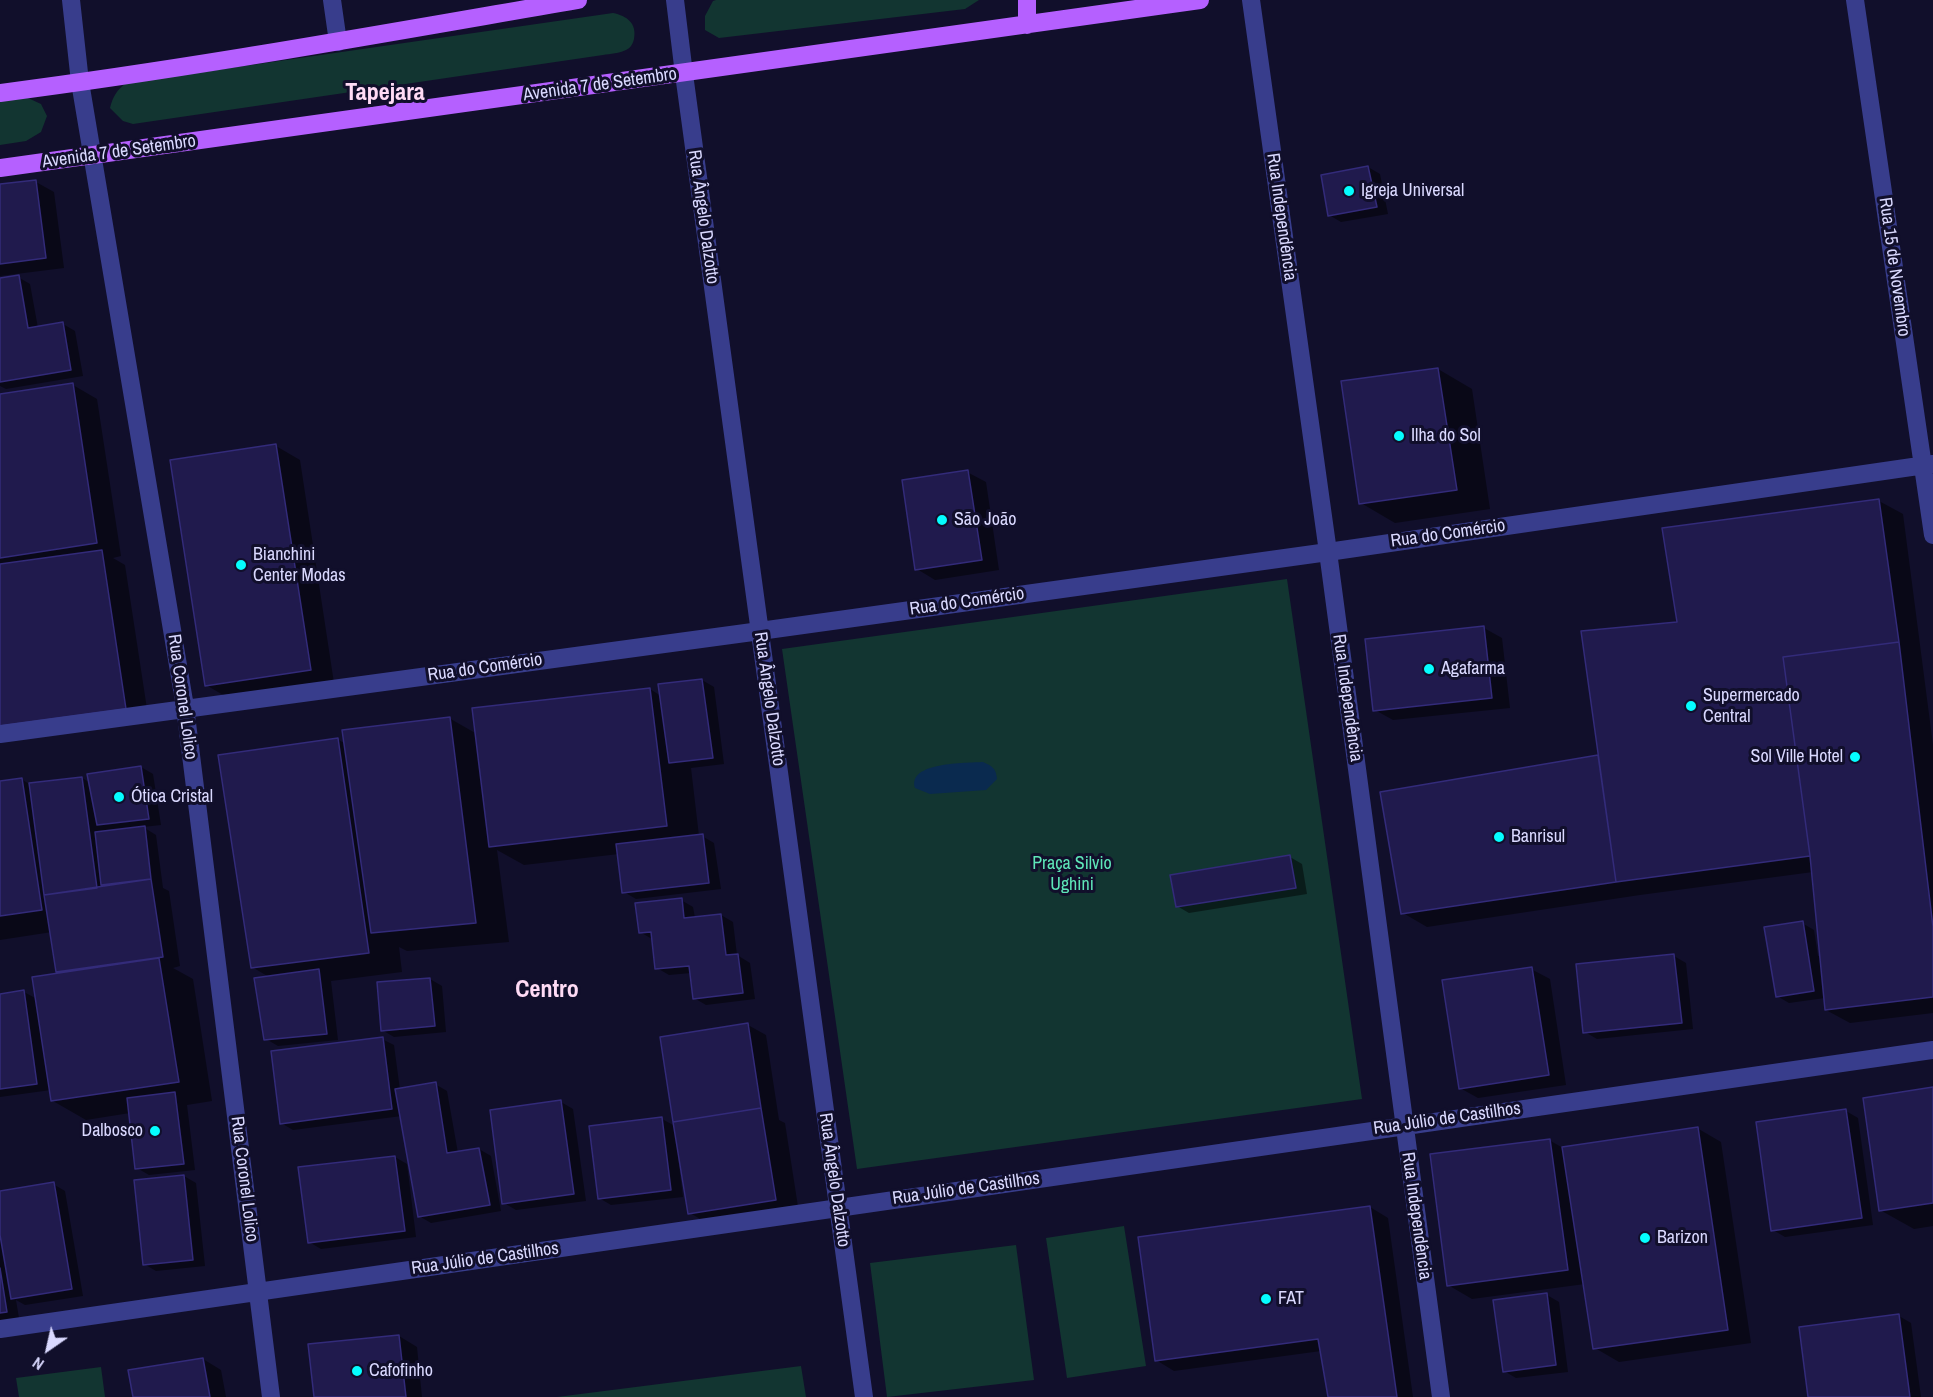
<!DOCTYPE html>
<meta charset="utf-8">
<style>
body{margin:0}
#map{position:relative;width:1933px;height:1397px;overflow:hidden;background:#110f2b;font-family:"Archivo Narrow",sans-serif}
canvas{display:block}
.north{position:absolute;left:18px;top:1319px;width:60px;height:60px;-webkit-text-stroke:4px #110f2b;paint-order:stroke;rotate:214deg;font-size:16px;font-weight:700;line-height:24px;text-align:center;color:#dad9ff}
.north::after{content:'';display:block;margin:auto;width:21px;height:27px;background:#dad9ff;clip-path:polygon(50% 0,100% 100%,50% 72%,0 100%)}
</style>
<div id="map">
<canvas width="1933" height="1397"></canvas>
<div class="north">N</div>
</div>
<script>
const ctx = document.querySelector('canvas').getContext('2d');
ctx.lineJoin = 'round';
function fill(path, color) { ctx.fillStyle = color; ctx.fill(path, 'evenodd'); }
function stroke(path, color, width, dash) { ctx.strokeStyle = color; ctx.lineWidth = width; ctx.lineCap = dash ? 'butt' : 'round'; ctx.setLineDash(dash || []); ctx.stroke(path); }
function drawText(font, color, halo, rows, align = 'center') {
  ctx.font = font + ' "Archivo Narrow",sans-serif'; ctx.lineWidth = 6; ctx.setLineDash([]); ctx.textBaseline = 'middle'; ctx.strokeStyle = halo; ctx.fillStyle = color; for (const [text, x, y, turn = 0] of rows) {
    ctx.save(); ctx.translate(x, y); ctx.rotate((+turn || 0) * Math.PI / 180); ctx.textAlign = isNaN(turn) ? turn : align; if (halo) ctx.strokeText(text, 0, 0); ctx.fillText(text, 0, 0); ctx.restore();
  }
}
fill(new Path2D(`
 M716,0H979L965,9L719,38L705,30V16L713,1Z
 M613,13C627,16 637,23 634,39C633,43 631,48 626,50C620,53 610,54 603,55L133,124L123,121L110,108C113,96 117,90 126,83Z
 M28,98L41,104L47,116L41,132L26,141L0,145V99Z
 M1287,579L1362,1099L857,1169L782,649Z
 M1124,1226L1146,1366L1067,1378L1046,1238Z
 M1016,1245L1034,1380L887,1397L870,1263Z
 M801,1366L806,1397H557Z
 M101,1367L105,1397H19L16,1378Z`), '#123531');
fill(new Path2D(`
 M983,762C992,766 996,768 997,779L986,790L930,794L915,788C907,762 966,763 983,762Z`), '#0a2a4f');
fill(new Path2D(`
 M1368,167L1380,174L1388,214L1341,222L1329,215Z
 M36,182L54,192L64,268L0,276V186Z
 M18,277L30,284L38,328L63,324L75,331L83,376L6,389L0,386V280Z
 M1438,369L1472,389L1490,509L1395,523L1361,503Z
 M73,385L97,399L121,556L113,558L125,565L149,722L0,727V396Z
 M276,446L300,460L334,683L230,699L206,685Z
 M967,472L986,482L999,570L935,580L917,569Z
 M1879,501L1903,514L1933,745V1013L1850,1023L1826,1010L1825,998L1789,1003L1777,996L1802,923L1814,930L1818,956H1821L1813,872L1640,895L1427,927L1403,913L1381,793L1600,756L1679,623Z
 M1484,628L1502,638L1510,708L1393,720L1375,710Z
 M702,680L714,687L724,764L691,768L699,836H702L714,843L721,889L636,899L624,892L619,854L524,865L497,850L509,942L407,951L399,947L402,972L331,981L338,1040L278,1046L266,1039L269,977L252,967L337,739L346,744L449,718L477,734L650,689L661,696Z
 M141,767L153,774L161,825L143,827L156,835L163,888L169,891L180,966L173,968L193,979L212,1101L187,1105L195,1170L149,1175L137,1168L130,1113L86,1120L53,1101L51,1090L0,1097V995L24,992L37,999L63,974L57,971L52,932L0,940V782L21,779L31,785L82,778L91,783Z
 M1290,857L1302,864L1307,894L1189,913L1177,906Z
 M681,900L693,907L695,918L721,915L733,922L737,955L750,963L755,999L706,1005L694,998L691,973L669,975L657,968L652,939L640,932Z
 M1674,956L1686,963L1693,1029L1597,1039L1585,1032Z
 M1531,969L1550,979L1566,1085L1478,1098L1460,1088Z
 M430,979L442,986L446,1032L394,1037L382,1030Z
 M748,1025L766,1035L779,1120L785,1123L799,1213L714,1227L690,1213L681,1157H678L683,1197L611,1205L599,1198L662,1119L675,1126Z
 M382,1039L394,1045L400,1090L435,1084L447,1091L458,1153L479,1149L491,1156L501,1211L431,1223L419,1216L402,1116L293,1130L281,1123Z
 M1933,1089V1226L1914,1229L1880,1210Z
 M561,1102L573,1109L586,1201L516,1210L504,1203Z
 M1846,1111L1858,1118L1873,1225L1785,1237L1773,1230Z
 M1697,1128L1721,1142L1751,1343L1619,1362L1595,1348L1585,1284L1472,1299L1448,1285L1549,1140L1563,1148Z
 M395,1157L407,1164L416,1237L321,1249L309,1242Z
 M184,1176L196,1183L205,1266L156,1271L144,1264Z
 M53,1184L65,1191L83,1296L25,1305L16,1300L19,1318L0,1321V1192Z
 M1370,1207L1388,1218L1413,1397H1329L1321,1351L1174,1371L1156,1360Z
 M1547,1295L1559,1302L1568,1372L1516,1378L1504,1371Z
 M1899,1316L1911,1323L1921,1397H1810Z
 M399,1336L417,1347L422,1397H315Z
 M203,1359L221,1370L226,1397H134Z`), '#0007');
const building = new Path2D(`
 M1368,166L1377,207L1328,216L1321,175Z
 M36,180L46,258L0,264V184Z
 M19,275L28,328L63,322L71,370L0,382V278Z
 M1438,368L1457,490L1359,504L1341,381Z
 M73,383L97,543L0,558V394Z
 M276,444L311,670L205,686L170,460Z
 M968,470L982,560L915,570L902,480Z
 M1879,499L1899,642L1783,657L1810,856L1616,882L1581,631L1677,622L1662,528Z
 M102,550L126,709L0,726V564Z
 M1484,626L1492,698L1373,711L1365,639Z
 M1899,642L1933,927V997L1825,1010L1810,856L1783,657Z
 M702,679L713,758L669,763L658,684Z
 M650,688L667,826L489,847L472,708Z
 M450,717L476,923L371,933L342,730Z
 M338,738L369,953L251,968L218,755Z
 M1598,755L1616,882L1401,914L1380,792Z
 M141,766L149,819L97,825L87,774Z
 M82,777L97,888L44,895L29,783Z
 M22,778L42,910L0,916V781Z
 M145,826L151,879L101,885L95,832Z
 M703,834L709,883L622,893L616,844Z
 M1290,855L1296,888L1176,907L1170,875Z
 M151,879L163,957L56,972L44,895Z
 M682,898L684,918L721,914L726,955L738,954L743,993L693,999L689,966L655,969L651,932L639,933L635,903Z
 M1803,921L1814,991L1776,997L1764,927Z
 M1674,954L1682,1023L1583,1033L1576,964Z
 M159,958L179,1082L51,1101L32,977Z
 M1532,967L1549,1075L1459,1089L1442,980Z
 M319,969L327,1034L264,1040L254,978Z
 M430,978L435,1026L381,1031L377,982Z
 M24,990L37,1084L0,1089V994Z
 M748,1023L761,1108L673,1122L660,1037Z
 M383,1037L392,1109L280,1124L271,1051Z
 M436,1082L447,1153L479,1148L490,1205L418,1217L395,1089Z
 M1933,1087V1203L1879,1211L1863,1098Z
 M175,1092L184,1164L135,1169L127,1098Z
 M561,1100L574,1194L502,1204L490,1110Z
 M761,1108L776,1200L688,1214L673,1122Z
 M1846,1109L1862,1218L1771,1231L1756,1122Z
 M662,1117L671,1190L598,1199L589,1126Z
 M1698,1127L1728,1330L1593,1349L1562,1147Z
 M1550,1139L1568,1270L1447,1286L1430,1154Z
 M395,1156L405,1231L308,1243L298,1167Z
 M184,1175L193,1260L143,1265L134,1180Z
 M54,1182L72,1289L11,1299L0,1235V1191Z
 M1370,1206L1397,1397H1328L1318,1339L1155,1361L1138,1237Z
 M0,1268L7,1312L0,1313Z
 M1547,1293L1556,1365L1503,1372L1493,1300Z
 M1899,1314L1910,1397H1808L1799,1327Z
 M399,1335L406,1397H314L308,1344Z
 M203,1358L210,1397H133L128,1370Z`);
fill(building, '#201a4d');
stroke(building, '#332b7a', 1.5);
stroke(new Path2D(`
 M71,0L80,82L185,707L271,1397
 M332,0L338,42
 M675,0L684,74L864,1397
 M1251,0L1328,552L1441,1397
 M1855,0L1933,535
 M0,734L760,631L1328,552L1933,464
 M0,1329L1933,1050`), '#383d8c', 18);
stroke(new Path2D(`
 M1027,25V0
 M0,93C194,68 386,33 578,0
 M0,168L1200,0`), '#b560ff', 18);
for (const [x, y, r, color] of [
 [1349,191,6,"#05fdff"],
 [1399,436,6,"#05fdff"],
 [942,520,6,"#05fdff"],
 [241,565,6,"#05fdff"],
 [1429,669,6,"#05fdff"],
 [1691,706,6,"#05fdff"],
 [1855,757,6,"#05fdff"],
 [119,797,6,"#05fdff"],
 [1499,837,6,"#05fdff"],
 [155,1131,6,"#05fdff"],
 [1645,1238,6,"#05fdff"],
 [1266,1299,6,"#05fdff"],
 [357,1371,6,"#05fdff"]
]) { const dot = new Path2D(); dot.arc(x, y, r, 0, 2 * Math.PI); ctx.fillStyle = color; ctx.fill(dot); stroke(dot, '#110f2b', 2); }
drawText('18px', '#dad9ff', '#110f2b', [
 ["Avenida 7 de Setembro",600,85,-8],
 ["Avenida 7 de Setembro",119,152,-8],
 ["Rua Ângelo Dalzotto",703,217,82],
 ["Rua Independência",1281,217,82],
 ["Rua 15 de Novembro",1894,267,82],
 ["Rua do Comércio",1448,534,-8],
 ["Rua do Comércio",967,602,-8],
 ["Rua do Comércio",485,668,-8],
 ["Rua Coronel Lolico",182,697,82],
 ["Rua Independência",1347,698,82],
 ["Rua Ângelo Dalzotto",769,699,82],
 ["Rua Júlio de Castilhos",1447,1119,-8],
 ["Rua Coronel Lolico",244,1179,83],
 ["Rua Ângelo Dalzotto",834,1180,82],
 ["Rua Júlio de Castilhos",966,1189,-8],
 ["Rua Independência",1416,1216,82],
 ["Rua Júlio de Castilhos",485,1259,-8]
]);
drawText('18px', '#dad9ff', '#110f2b', [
 ["Igreja Universal",1361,191],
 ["Ilha do Sol",1411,436],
 ["São João",954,520],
 ["Bianchini",253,555],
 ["Center Modas",253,576],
 ["Agafarma",1441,669],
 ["Supermercado",1703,696],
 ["Central",1703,717],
 ["Sol Ville Hotel",1843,757,"right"],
 ["Ótica Cristal",131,797],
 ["Banrisul",1511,837],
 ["Dalbosco",143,1131,"right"],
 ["Barizon",1657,1238],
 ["FAT",1278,1299],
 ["Cafofinho",369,1371]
], 'left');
drawText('18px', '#5ee6b8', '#110f2b', [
 ["Praça Silvio",1072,864],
 ["Ughini",1072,885]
]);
drawText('bold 24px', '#ffdbf5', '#110f2b', [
 ["Tapejara",385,94],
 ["Centro",547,991]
]);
</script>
